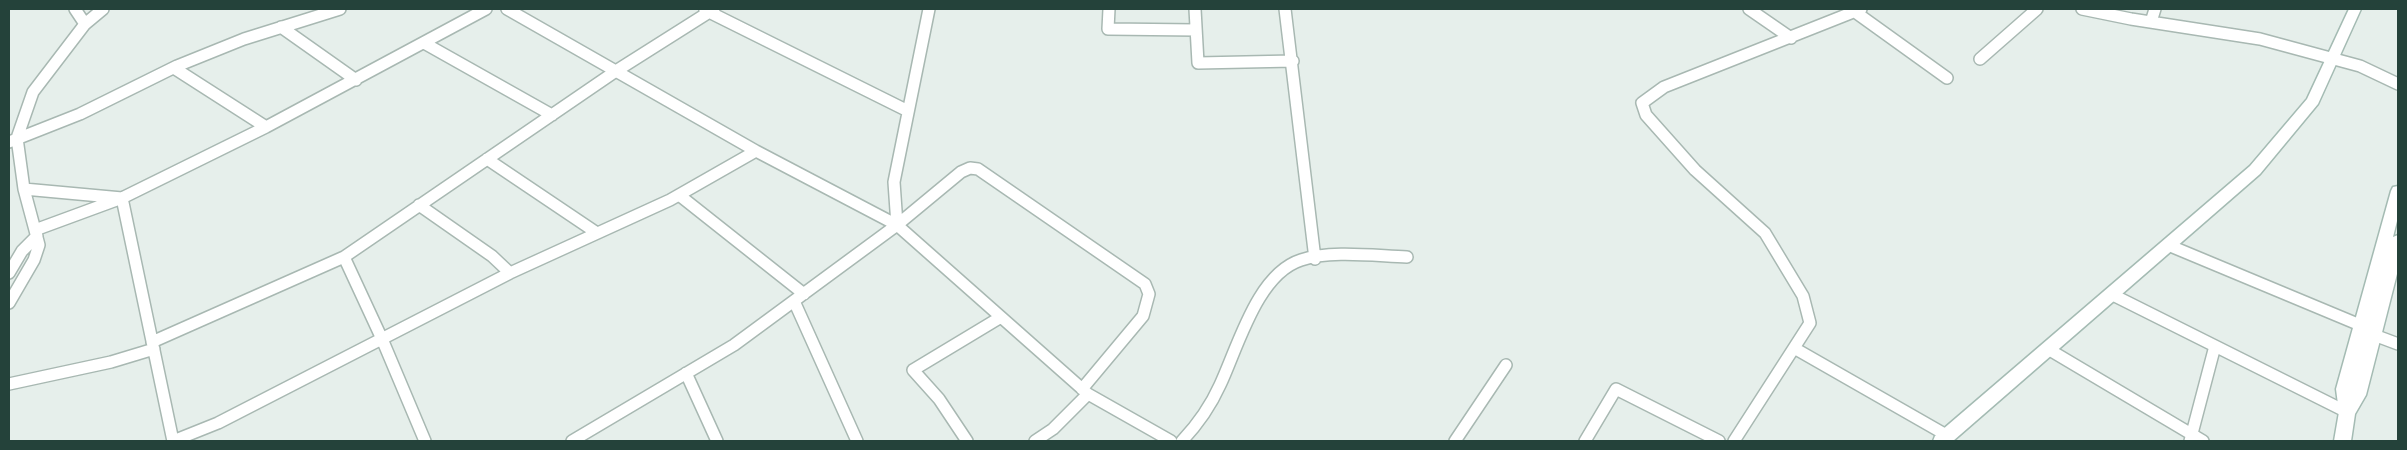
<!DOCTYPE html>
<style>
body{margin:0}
#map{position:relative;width:2407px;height:450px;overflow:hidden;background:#e6efeb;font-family:"Roboto Condensed",sans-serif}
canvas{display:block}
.frame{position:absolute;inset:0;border:10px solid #24423a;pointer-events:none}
</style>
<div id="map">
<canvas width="2407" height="450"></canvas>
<div class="frame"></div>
</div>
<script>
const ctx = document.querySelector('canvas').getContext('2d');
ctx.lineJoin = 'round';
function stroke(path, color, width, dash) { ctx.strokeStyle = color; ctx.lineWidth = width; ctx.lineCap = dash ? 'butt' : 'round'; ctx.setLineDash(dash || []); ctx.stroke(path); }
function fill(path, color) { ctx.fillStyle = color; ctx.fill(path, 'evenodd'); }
const street = new Path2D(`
 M507,9L756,151L897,225
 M929,9L894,182L897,225L1088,394L1171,441
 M1109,9L1108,29L1196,30
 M1195,9L1198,63L1293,61
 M1285,9L1315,259
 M1749,9L1791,38
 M1851,9L1947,78
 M2082,9L2131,19L2260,39L2360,66L2398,84
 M705,10L908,111
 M2151,22L2155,9
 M85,24L103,9
 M281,27L356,80
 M424,43L552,115
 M1980,59L2037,9
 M174,68L266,127
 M9,142L80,114L177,66L244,39L340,9
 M487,159L597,233
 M24,189L122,198L173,441L218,423L510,273L670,200L756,151
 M679,195L804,294
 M419,205L492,256L510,273
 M35,230L122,198L266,127L486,9
 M2168,245L2360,325
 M344,257L382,339L425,441
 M9,273L22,251L37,236
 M2111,294L2347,412
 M794,301L857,441
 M9,303L34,260L39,245L24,189L17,138L33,92L85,24L75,9
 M2374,335L2398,344
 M152,342L344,257L616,71L714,9
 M1794,348L1948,436
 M2048,349L2203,441
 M686,373L717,441
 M9,384L111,362L154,349
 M572,441L734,345L897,225L961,172L970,168L978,169L1145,284L1149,294L1143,316L1082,389
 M967,441L939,399L913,370L1001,317
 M1035,441L1053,429L1088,394
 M1182,441C1198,424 1211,405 1220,385C1238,347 1257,274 1301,260C1331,250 1375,256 1407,257
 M1455,441L1506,365
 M1585,441L1616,389L1719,441
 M1734,441L1810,323L1803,296L1765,233L1695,170L1646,115L1642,103L1664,87L1861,9
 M2190,441L2215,346`);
const secondary = new Path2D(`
 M2349,9H2361L2318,104L2260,174L1953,441H1933L1935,436L2250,166L2307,99Z
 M2398,186V217L2393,237L2398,235V270L2366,395L2355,414L2351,441H2334L2339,412L2336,389L2391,191L2393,187Z`);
stroke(street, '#a8b8b2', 14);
stroke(secondary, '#a4bbb3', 3);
stroke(street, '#fff', 11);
fill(secondary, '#fff');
</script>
